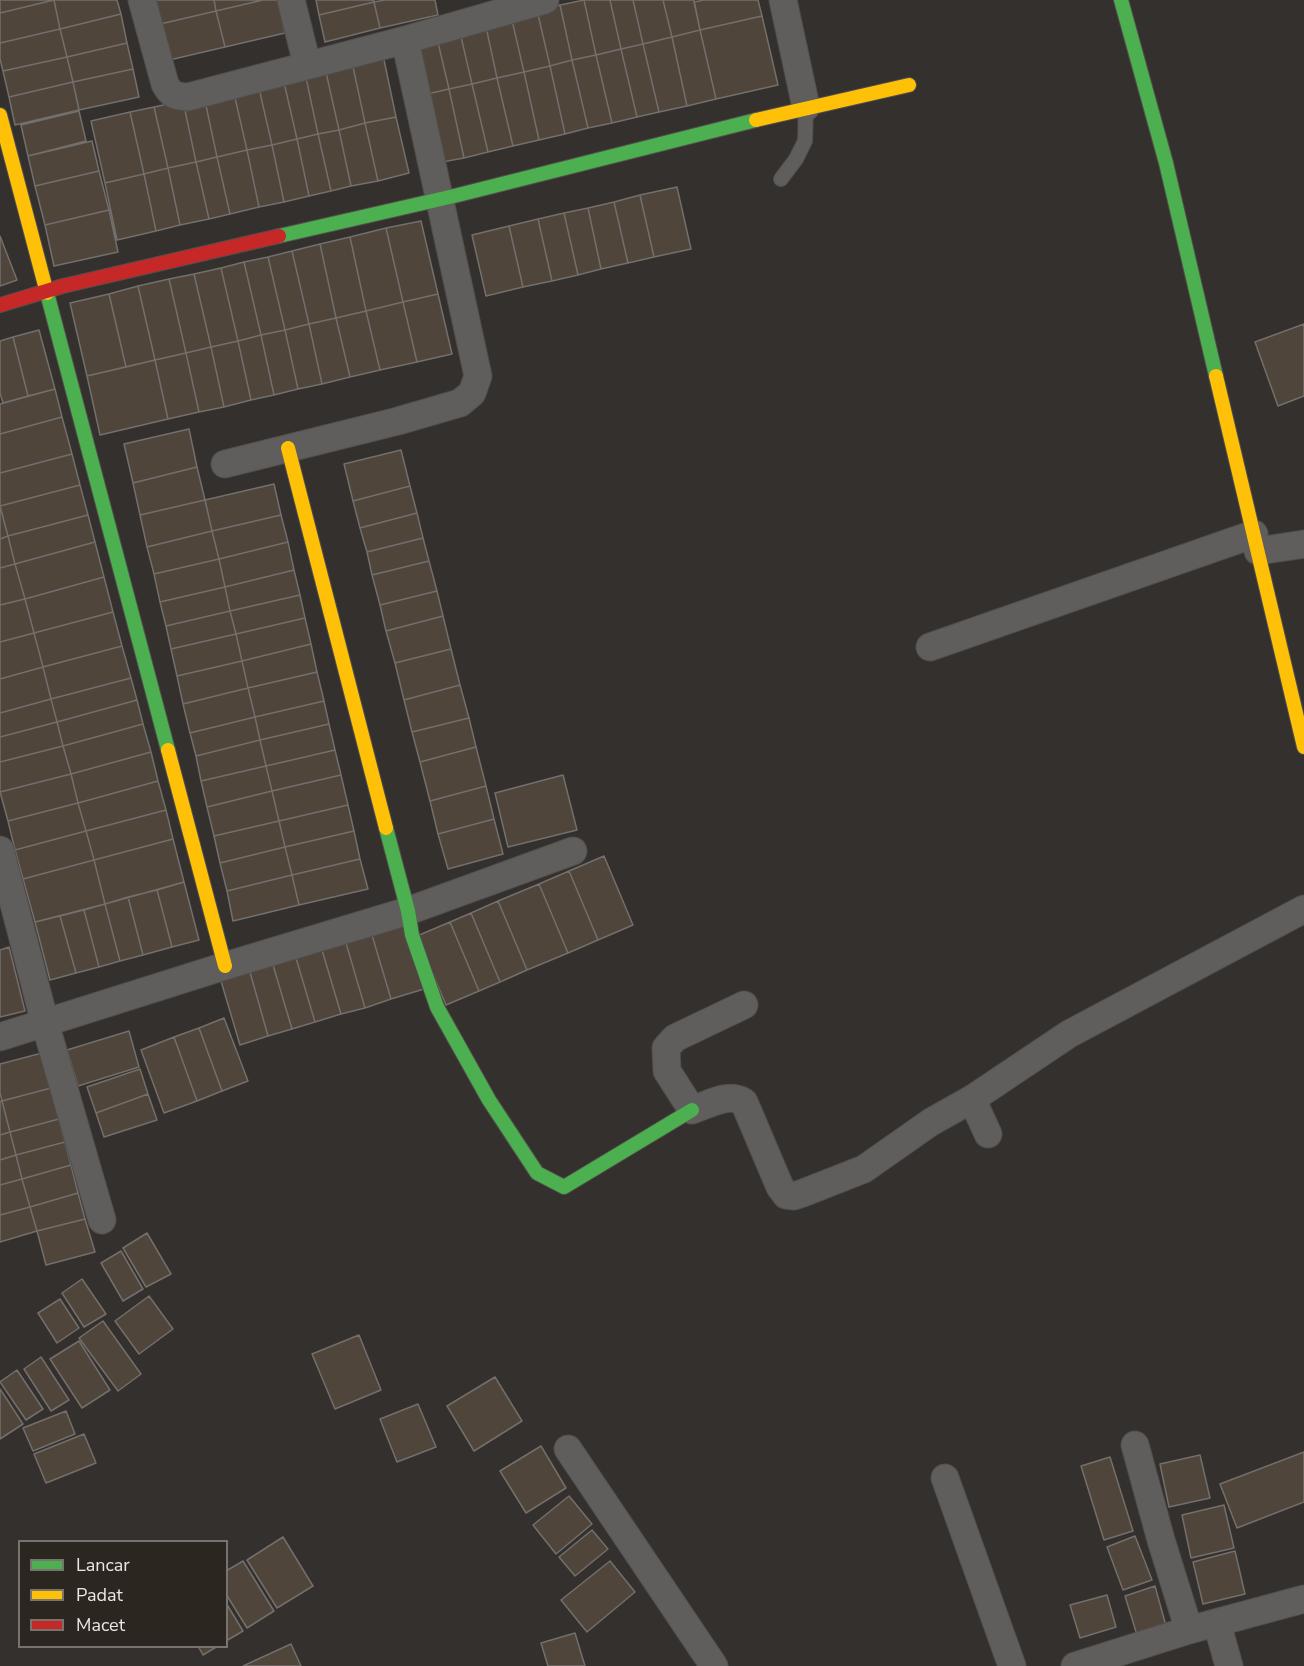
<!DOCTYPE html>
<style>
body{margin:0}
#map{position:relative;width:1304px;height:1666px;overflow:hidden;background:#33302d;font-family:"Nunito Sans",sans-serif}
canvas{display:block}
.legend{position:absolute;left:18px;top:1540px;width:210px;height:108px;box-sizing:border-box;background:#2c2621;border:2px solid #78736f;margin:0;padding:8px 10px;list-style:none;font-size:18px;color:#ebe7e3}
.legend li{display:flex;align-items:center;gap:12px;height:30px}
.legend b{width:30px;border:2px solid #78736f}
</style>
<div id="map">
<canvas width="1304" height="1666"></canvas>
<ul class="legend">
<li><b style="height:8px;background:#4caf50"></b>Lancar</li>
<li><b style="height:8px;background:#ffc107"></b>Padat</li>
<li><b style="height:8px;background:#c62828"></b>Macet</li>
</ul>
</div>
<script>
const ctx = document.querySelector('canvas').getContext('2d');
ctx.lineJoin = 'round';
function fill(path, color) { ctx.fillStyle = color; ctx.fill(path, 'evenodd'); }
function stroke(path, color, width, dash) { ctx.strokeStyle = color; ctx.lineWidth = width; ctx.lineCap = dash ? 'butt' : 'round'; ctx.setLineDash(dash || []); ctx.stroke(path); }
const building = new Path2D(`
 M0,0H54L0,13Z
 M54,0L60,29L0,43V13Z
 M54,0H117L121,14L60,29Z
 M152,0H214L216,11L156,25Z
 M214,0H263L216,11Z
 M263,0H278L285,33L225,47L216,11Z
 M316,0H374V2L319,15Z
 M385,0H435L438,15L380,28L374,2Z
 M584,0L596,55L572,60L560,5Z
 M584,0H610L621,49L596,55Z
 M610,0H633L643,44L621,49Z
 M633,0H663L672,37L643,44Z
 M663,0H694L700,30L672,37Z
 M704,0H758L762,16L700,30L694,2Z
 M374,2L380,28L325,42L319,15Z
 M560,5L572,60L550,66L537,10Z
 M537,10L550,66L524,72L511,16Z
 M216,11L225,47L165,61L156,25Z
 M121,14L127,43L67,57L60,29Z
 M511,16L524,72L497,78L485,22Z
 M762,16L778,85L716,99L700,30Z
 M485,22L497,78L472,84L459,28Z
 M459,28L472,84L449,89L436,34Z
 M60,29L67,57L3,71L0,59V43Z
 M700,30L716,99L687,106L672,37Z
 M436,34L449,89L427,94L414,39Z
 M672,37L687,106L659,112L643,44Z
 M127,43L133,69L73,82L67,57Z
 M643,44L659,112L637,117L621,49Z
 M621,49L637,117L612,123L596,55Z
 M383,55L396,117L365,123L352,62Z
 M596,55L612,123L588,128L572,60Z
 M67,57L73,82L9,97L3,71Z
 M572,60L588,128L565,134L550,66Z
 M352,62L365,123L339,130L325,68Z
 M550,66L565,134L539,140L524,72Z
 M325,68L339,130L318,134L305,73Z
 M133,69L139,97L79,110L73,82Z
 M524,72L539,140L513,146L497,78Z
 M305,73L318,134L297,139L283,78Z
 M283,78L297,139L272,145L258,84Z
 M497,78L513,146L488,152L472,84Z
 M73,82L79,110L15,125L9,97Z
 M258,84L272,145L247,150L233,89Z
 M472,84L488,152L464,158L449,89Z
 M233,89L247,150L217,157L204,96Z
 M449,89L464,158L442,162L427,94Z
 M204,96L217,157L196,162L183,101Z
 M183,101L196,162L168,168L154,107Z
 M154,107L168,168L144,174L130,112Z
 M79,111L86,141L28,156L21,125Z
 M130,112L144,174L105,183L91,121Z
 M396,117L409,173L378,181L365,123Z
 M365,123L378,181L351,186L339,130Z
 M339,130L351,186L331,191L318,134Z
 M318,134L331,191L309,196L297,139Z
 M297,139L309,196L284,202L272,145Z
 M92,141L99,171L35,186L28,156Z
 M272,145L284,202L259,207L247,150Z
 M247,150L259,207L230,214L217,157Z
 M217,157L230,214L209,219L196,162Z
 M196,162L209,219L180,225L168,168Z
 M168,168L180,225L156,231L144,174Z
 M99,171L109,210L45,225L35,186Z
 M144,174L156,231L117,240L105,183Z
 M677,187L691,249L654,257L640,195Z
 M640,195L654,257L628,263L614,202Z
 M614,202L628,263L601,269L588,208Z
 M588,208L601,269L578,275L564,213Z
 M109,210L118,252L54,266L45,225Z
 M564,213L578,275L552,281L538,219Z
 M538,219L552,281L523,287L509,226Z
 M421,221L438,294L403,302L386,228Z
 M509,226L523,287L486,296L472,235Z
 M386,228L403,302L366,311L350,237Z
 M0,236L17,280L0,286Z
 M350,237L366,311L336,318L320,244Z
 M320,244L336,318L309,324L292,251Z
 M292,251L309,324L285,330L268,257Z
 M268,257L285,330L261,335L244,262Z
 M244,262L261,335L238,341L221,268Z
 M221,268L238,341L211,347L194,274Z
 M194,274L211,347L186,353L169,279Z
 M169,279L186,353L155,360L138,286Z
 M138,286L155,360L126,367L109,294Z
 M109,294L126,367L87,376L70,303Z
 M438,294L452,354L417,362L403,302Z
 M403,302L417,362L380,370L366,311Z
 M366,311L380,370L350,377L336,318Z
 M336,318L350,377L322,384L309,324Z
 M309,324L322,384L298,389L285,330Z
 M1304,324V396L1278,406L1255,342Z
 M39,330L55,389L28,396L13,337Z
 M285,330L298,389L274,395L261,335Z
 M261,335L274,395L251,400L238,341Z
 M13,337L28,396L3,403L0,393V341Z
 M238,341L251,400L224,407L211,347Z
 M211,347L224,407L199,412L186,353Z
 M186,353L199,412L168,419L155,360Z
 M155,360L168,419L100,435L87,376Z
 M55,389L62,417L0,434V404Z
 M62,417L72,454L0,473V434Z
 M189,429L197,467L133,483L124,444Z
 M401,450L410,486L353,501L344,464Z
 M72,454L80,485L0,506V473Z
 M197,467L205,500L140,515L133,483Z
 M274,484L281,515L212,531L205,500Z
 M80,485L88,515L8,536L0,506Z
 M410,486L417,513L360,528L353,501Z
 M205,500L212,531L147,547L140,515Z
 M0,506L8,536L0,539Z
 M417,513L423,538L367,552L360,528Z
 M88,515L95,542L15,564L8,536Z
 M281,515L288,542L219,559L212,531Z
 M212,531L219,559L154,574L147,547Z
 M8,536L15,564L0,568V539Z
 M423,538L429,561L372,575L367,552Z
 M95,542L104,577L25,599L15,564Z
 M288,542L294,570L225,587L219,559Z
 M219,559L225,587L160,602L154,574Z
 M429,561L437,591L380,605L372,575Z
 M15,564L25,599L0,605V568Z
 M294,570L300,595L230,611L225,587Z
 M104,577L113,612L34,633L25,599Z
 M225,587L230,611L166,626L160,602Z
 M437,591L443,616L386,631L380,605Z
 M300,595L305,618L236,634L230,611Z
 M25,599L34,633L0,642V605Z
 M230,611L236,634L171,649L166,626Z
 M113,612L122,646L43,667L34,633Z
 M443,616L451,649L395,663L386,631Z
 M305,618L311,644L242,661L236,634Z
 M34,633L43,667L0,679V642Z
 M236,634L242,661L177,676L171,649Z
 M311,644L317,672L248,688L242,661Z
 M122,646L131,678L51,699L43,667Z
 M451,649L460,685L404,700L395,663Z
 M242,661L248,688L183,704L177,676Z
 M43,667L51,699L0,713V679Z
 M317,672L324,701L255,717L248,688Z
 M131,678L137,700L57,722L51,699Z
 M460,685L469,718L412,732L404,700Z
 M248,688L255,717L190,733L183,704Z
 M51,699L57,722L0,737V713Z
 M137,700L143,724L63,746L57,722Z
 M324,701L329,724L260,740L255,717Z
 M255,717L260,740L196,756L190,733Z
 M469,718L476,747L420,762L412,732Z
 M57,722L63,746L0,762V737Z
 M143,724L151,752L71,774L63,746Z
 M329,724L335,750L266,766L260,740Z
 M260,740L266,766L201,781L196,756Z
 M63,746L71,774L0,792V762Z
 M476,747L486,786L430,801L420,762Z
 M335,750L341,775L272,791L266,766Z
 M151,752L158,781L78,803L71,774Z
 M266,766L272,791L207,807L201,781Z
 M71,774L78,803L8,821L0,792Z
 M341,775L348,805L279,821L272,791Z
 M563,775L577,830L508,847L495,793Z
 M158,781L166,810L86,831L78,803Z
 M486,786L494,819L438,834L430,801Z
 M272,791L279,821L214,836L207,807Z
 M78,803L86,831L15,850L8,821Z
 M348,805L354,831L285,847L279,821Z
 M166,810L173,839L94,860L86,831Z
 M494,819L503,854L448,869L438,834Z
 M279,821L285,847L220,863L214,836Z
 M86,831L94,860L23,879L15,850Z
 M354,831L360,859L292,875L285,847Z
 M173,839L184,882L105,904L94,860Z
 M285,847L292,875L227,891L220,863Z
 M604,856L633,925L598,940L569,871Z
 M360,859L368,889L299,905L292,875Z
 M94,860L105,904L35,922L23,879Z
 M569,871L598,940L568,953L539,884Z
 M292,875L299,905L233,921L227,891Z
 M184,882L199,940L172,947L157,890Z
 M539,884L568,953L527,970L498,901Z
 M157,890L172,947L143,955L128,897Z
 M128,897L143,955L120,961L105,904Z
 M498,901L527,970L500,982L471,913Z
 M105,904L120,961L99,967L84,910Z
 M84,910L99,967L76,973L60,916Z
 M471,913L500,982L479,991L450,922Z
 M60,916L76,973L50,980L35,922Z
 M450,922L479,991L446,1005L417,936Z
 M405,925L424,989L391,999L372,935Z
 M372,935L391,999L365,1008L346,943Z
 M346,943L365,1008L341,1014L322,950Z
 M9,947L25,1011L0,1017V950Z
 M322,950L341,1014L315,1022L296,958Z
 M296,958L315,1022L292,1029L273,965Z
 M273,965L292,1029L268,1036L250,972Z
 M250,972L268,1036L240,1045L221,981Z
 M224,1018L248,1081L222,1091L199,1028Z
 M199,1028L222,1091L197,1101L174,1037Z
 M129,1031L139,1067L78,1086L67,1050Z
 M174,1037L197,1101L164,1113L141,1050Z
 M42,1053L51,1088L2,1101L0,1093V1064Z
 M140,1069L148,1094L96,1113L87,1087Z
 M51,1088L59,1119L10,1132L2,1101Z
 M148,1094L157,1120L104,1137L96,1113Z
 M0,1101H2L10,1132L0,1135Z
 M59,1119L65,1142L16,1155L10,1132Z
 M10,1132L16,1155L0,1160V1135Z
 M65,1142L71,1165L22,1179L16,1155Z
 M16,1155L22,1179L0,1185V1160Z
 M71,1165L78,1193L30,1207L22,1179Z
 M22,1179L30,1207L0,1215V1185Z
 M78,1193L85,1219L37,1231L30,1207Z
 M30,1207L37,1231L0,1242V1215Z
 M85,1219L95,1252L46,1265L37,1231Z
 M147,1233L171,1274L146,1287L123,1248Z
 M121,1251L143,1289L123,1301L101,1263Z
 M82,1279L106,1314L84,1327L62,1293Z
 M149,1296L173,1329L139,1354L115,1321Z
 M60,1299L79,1328L57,1343L38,1313Z
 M103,1321L141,1374L118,1391L79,1338Z
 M359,1335L381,1390L335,1409L312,1354Z
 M79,1341L110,1390L82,1408L50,1359Z
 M41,1357L69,1400L51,1411L24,1369Z
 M17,1370L43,1409L26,1420L0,1382Z
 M495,1377L522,1421L474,1451L447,1406Z
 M0,1389L23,1424L0,1439Z
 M418,1404L436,1447L397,1462L380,1419Z
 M66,1411L75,1434L33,1451L23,1428Z
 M84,1434L96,1463L46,1483L34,1454Z
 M541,1446L566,1488L526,1513L500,1471Z
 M1304,1452V1502L1237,1528L1220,1484Z
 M1200,1455L1210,1498L1169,1507L1160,1464Z
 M1110,1457L1133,1531L1104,1540L1081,1466Z
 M569,1496L592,1524L556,1554L533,1525Z
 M1224,1505L1234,1548L1191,1558L1182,1515Z
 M592,1530L608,1549L575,1576L559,1557Z
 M1135,1536L1152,1580L1123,1590L1107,1547Z
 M283,1537L313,1586L277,1608L247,1560Z
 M1235,1551L1245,1594L1203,1604L1193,1562Z
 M243,1561L274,1611L247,1628L226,1594V1571Z
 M610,1561L635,1592L587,1632L561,1600Z
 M1155,1586L1166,1626L1137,1635L1125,1596Z
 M1107,1595L1116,1627L1080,1638L1070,1605Z
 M226,1603L243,1631L226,1641Z
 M575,1633L585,1666H548L541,1643Z
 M291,1644L301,1666H243Z
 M198,1646H218L203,1655Z`);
fill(building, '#50453a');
stroke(building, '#726f6d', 1.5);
const lane = new Path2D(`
 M781,179L796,159L805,141L806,107`);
const street = new Path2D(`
 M142,0L165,84C171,95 175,96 188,97L405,40L545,0
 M291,0L307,64
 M783,0L806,107
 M225,464L398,421L460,403L472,393L478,376L405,40
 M1258,551L1304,544
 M930,647L1254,534
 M0,850L45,1023L102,1220
 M744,1005L675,1038L666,1048L667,1071L692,1110C708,1105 728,1092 744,1102L780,1187L786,1195L794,1196L803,1193L864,1169L931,1122L972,1099
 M0,1037L225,966L408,911L573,851
 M988,1134L972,1099L1069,1034L1304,909
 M1135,1445L1161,1540L1189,1630
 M568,1449L714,1666
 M945,1478L1012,1666
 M1217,1623L1229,1666
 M1075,1666L1189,1630L1304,1599`);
const fast = new Path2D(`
 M1121,0L1166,163L1216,376
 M279,236L454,196L756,120
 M47,293L168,750
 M386,828L408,911L412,935L437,1007L489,1100L537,1173L564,1187L692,1110`);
const slow = new Path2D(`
 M0,115L47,293
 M756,120L909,85
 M1216,376L1304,747
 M288,448L386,828
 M168,750L225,966`);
const jam = new Path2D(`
 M0,305L63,286L279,236`);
stroke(lane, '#514e4c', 16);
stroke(street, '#514e4c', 29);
stroke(fast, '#514e4c', 16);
stroke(slow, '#514e4c', 16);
stroke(jam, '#514e4c', 16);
stroke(lane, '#605e5c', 14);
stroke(street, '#605e5c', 27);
stroke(fast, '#4caf50', 14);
stroke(slow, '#ffc107', 14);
stroke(jam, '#c62828', 14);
</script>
